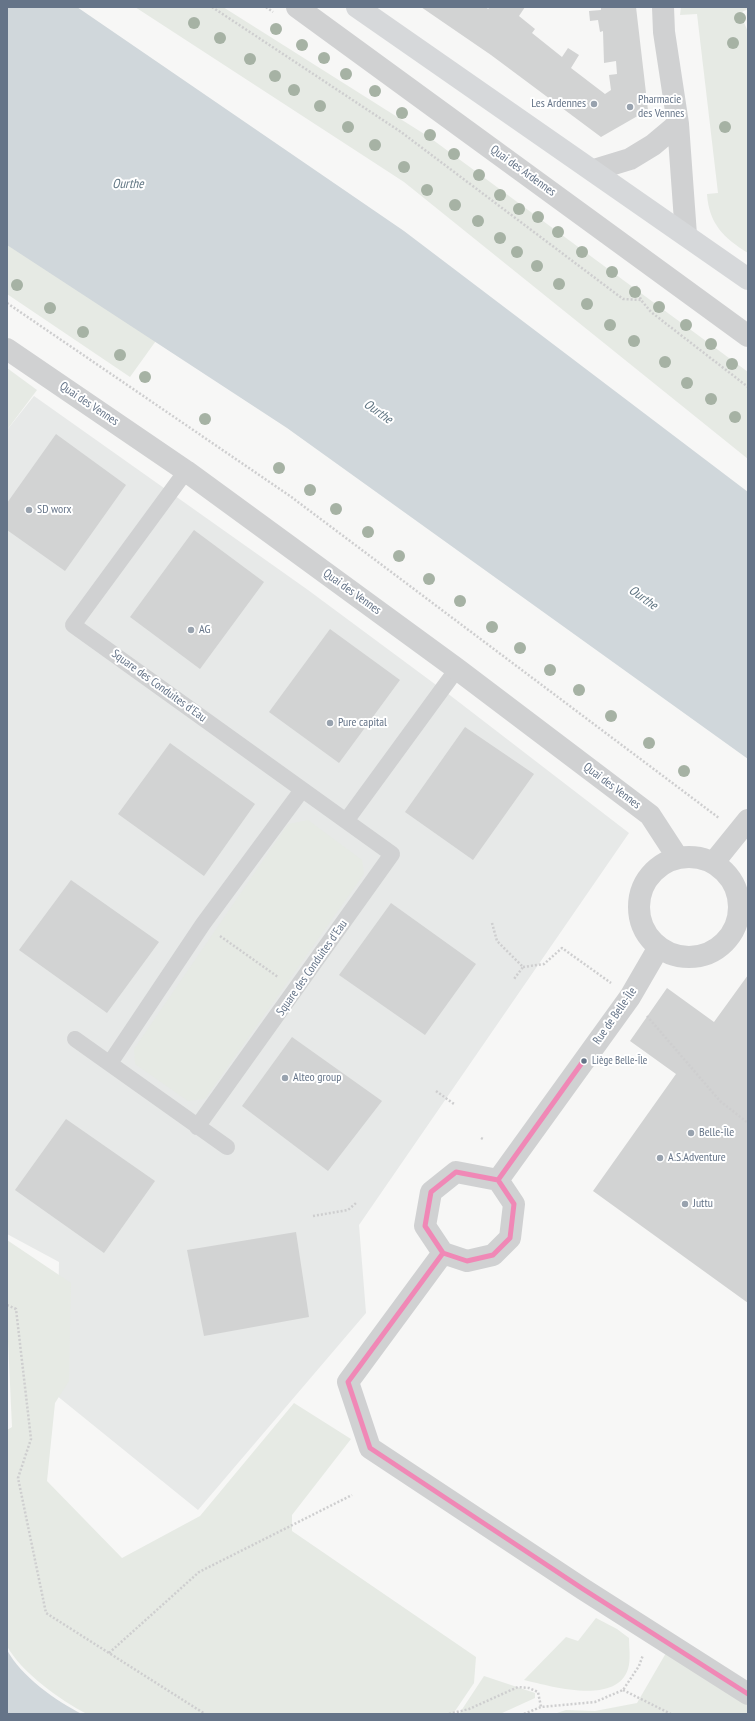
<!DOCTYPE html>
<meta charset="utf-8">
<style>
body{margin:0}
#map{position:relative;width:755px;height:1721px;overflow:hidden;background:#f7f7f6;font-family:"PT Sans Narrow",sans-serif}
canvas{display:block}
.frame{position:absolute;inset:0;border:8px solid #657488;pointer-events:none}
</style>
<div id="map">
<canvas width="755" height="1721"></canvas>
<div class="frame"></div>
</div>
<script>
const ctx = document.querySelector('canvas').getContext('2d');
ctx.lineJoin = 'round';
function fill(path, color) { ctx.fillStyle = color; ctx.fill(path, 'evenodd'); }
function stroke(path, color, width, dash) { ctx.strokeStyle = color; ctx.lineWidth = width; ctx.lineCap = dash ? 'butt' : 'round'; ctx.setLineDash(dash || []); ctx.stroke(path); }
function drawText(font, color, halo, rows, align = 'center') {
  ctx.font = font + ' "PT Sans Narrow",sans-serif'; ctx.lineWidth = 4; ctx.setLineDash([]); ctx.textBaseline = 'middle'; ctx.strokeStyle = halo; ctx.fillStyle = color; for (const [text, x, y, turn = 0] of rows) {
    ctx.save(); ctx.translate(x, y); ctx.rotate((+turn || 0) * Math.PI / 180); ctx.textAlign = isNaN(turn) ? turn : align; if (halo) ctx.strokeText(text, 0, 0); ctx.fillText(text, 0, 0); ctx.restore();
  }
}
fill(new Path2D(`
 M34,396L308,590L451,696L629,833L359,1225L366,1313L198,1510L56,1395L59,1262L7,1234V430Z`), '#e7e9e8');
fill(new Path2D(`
 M135,7H223L429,137L748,372V459L404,182Z
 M681,7H748V9L740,13L748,32V253C724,238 709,224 707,194L718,193L697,14L680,15Z
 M7,226L163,331L130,377L7,294Z
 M7,368L37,390L7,430Z
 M308,820L362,860L364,874L205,1099L188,1101L135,1064L134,1049L288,824Z
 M7,1240L71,1283L69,1381L55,1403L47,1481L122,1558L200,1516L294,1403L351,1439L292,1515V1531L476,1657L474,1683L453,1714H87C60,1700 21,1672 7,1646V1430L12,1427L7,1320Z
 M596,1618L617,1629L629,1638C629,1648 631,1660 628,1669C616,1706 550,1686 524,1680L566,1637L578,1641Z
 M666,1653L748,1703V1714H554L566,1710L595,1711L637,1703Z
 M484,1676L535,1693V1698L500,1714H459Z`), '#e6eae4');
fill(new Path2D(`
 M7,7H77L404,231L748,492V759L287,428L7,245Z
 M7,1650C21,1676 56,1701 82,1714H7Z`), '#d0d7db');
fill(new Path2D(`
 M421,7H486L488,9L490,7H525L519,16L535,29L532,33L562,57L568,48L579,55L571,68L605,94L611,90L609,75L617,74L616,61L604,63L603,31L600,32L598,20L590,21L589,11L601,10V7H636L648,110L601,137L491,55Z
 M56,434L126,485L65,571L7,530V503Z
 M194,530L264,582L200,669L130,617Z
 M330,629L400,680L339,763L269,712Z
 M465,727L534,774L473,860L405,812Z
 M170,743L255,804L204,876L118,814Z
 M71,880L159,942L107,1013L19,950Z
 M391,903L476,964L425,1035L339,975Z
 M748,975V1303L593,1191L676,1074L630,1041L667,988L714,1022Z
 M292,1037L382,1101L328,1171L242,1106Z
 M66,1119L155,1181L104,1253L15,1190Z
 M296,1232L309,1317L204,1336L187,1250Z`), '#d2d3d3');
stroke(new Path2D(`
 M212,7L401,132L623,299L641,300
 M266,7L273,12
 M636,286L641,300L651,312L748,387
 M7,303L290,496L719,818
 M492,923L497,941L523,967L514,979
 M220,936L278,977
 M523,967L544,964L562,948L611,983
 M647,1016L720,1101L748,1123
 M436,1091L454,1104
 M481,1138L483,1139
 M313,1216L348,1210L356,1203
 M7,1305L16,1309L31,1439L18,1478L46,1613L205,1714
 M109,1653L199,1572L352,1495
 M623,1690L671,1714
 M449,1714L469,1709L518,1687L529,1688L538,1692L541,1707
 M524,1714L541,1707L595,1702L623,1690L639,1666L643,1655`), '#cececf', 2.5, [2, 2]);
stroke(new Path2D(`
 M186,471L73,625L392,854L197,1127
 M346,821L457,669
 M75,1039L227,1147
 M110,1063L203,924L302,790`), '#d0d1d2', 16);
stroke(new Path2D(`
 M297,7L748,336
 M663,7L664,32L678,124L686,235
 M594,170L630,159L653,145L678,124
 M7,349L186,471L457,669L650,815L678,858
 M639 907a50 50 0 1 1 100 0a50 50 0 1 1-100 0Z
 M714,862L748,820
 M456,1172L498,1180L514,1204L510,1238L493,1255L467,1261L443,1253L425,1226L431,1192Z
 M498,1180L630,997L659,947
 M443,1253L348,1382L370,1448L583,1589L748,1694`), '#d0d1d2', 22);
stroke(new Path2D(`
 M357,7L748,279`), '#d6d8da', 22);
stroke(new Path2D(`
 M456,1172L498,1180L514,1204L510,1238L493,1255L467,1261L443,1253L425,1226L431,1192Z
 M498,1180L584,1060
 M443,1253L348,1382L370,1448L583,1589L748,1694`), '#f088b6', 5);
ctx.fillStyle = '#a6b2a4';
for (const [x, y] of [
 [740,18],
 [194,23],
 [276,29],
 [220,38],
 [733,43],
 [302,45],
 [324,58],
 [250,59],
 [346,74],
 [275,76],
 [294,90],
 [375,91],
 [320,106],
 [402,113],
 [348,127],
 [725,127],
 [430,135],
 [375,145],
 [454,154],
 [404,167],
 [479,175],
 [427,190],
 [500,195],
 [455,205],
 [519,209],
 [538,217],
 [478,221],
 [558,232],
 [500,238],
 [517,252],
 [582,252],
 [537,266],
 [612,272],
 [559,284],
 [17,285],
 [635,292],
 [587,304],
 [659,307],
 [50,308],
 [610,325],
 [686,325],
 [83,332],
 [634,341],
 [711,344],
 [120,355],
 [665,362],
 [732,364],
 [145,377],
 [687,383],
 [711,399],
 [735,417],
 [205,419],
 [279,468],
 [310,490],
 [336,509],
 [368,532],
 [399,556],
 [429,579],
 [460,601],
 [492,627],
 [520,648],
 [550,670],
 [579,690],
 [611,716],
 [649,743],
 [684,771]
]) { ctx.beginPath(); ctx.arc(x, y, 6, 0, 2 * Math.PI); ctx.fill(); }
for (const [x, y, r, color] of [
 [594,104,4,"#98a2ae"],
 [630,107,4,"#98a2ae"],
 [29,510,4,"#98a2ae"],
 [191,630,4,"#98a2ae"],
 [330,723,4,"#98a2ae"],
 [584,1061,3.5,"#657488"],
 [285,1078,4,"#98a2ae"],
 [691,1133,4,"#98a2ae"],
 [660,1158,4,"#98a2ae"],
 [685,1204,4,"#98a2ae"]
]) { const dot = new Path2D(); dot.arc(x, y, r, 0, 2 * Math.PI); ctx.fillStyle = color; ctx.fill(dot); stroke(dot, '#fff', 1.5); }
drawText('11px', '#657488', '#fff', [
 ["Liège Belle-Île",592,1061]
], 'left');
drawText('12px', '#657488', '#fff', [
 ["Pharmacie",638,100],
 ["des Vennes",638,114],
 ["Les Ardennes",586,104,"right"],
 ["SD worx",37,510],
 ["AG",199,630],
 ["Pure capital",338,723],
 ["Alteo group",293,1078],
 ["Belle-Île",699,1133],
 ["A.S.Adventure",668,1158],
 ["Juttu",693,1204]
], 'left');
drawText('12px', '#657488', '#fff', [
 ["Quai des Ardennes",523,171,36],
 ["Quai des Vennes",89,404,34],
 ["Quai des Vennes",352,592,36],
 ["Square des Conduites d'Eau",159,686,36],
 ["Quai des Vennes",612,786,37],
 ["Square des Conduites d'Eau",312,968,-55],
 ["Rue de Belle-Île",615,1016,-55]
]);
drawText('italic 13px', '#617683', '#fff', [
 ["Ourthe",128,184],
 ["Ourthe",378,412,35],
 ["Ourthe",643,598,35]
]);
</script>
